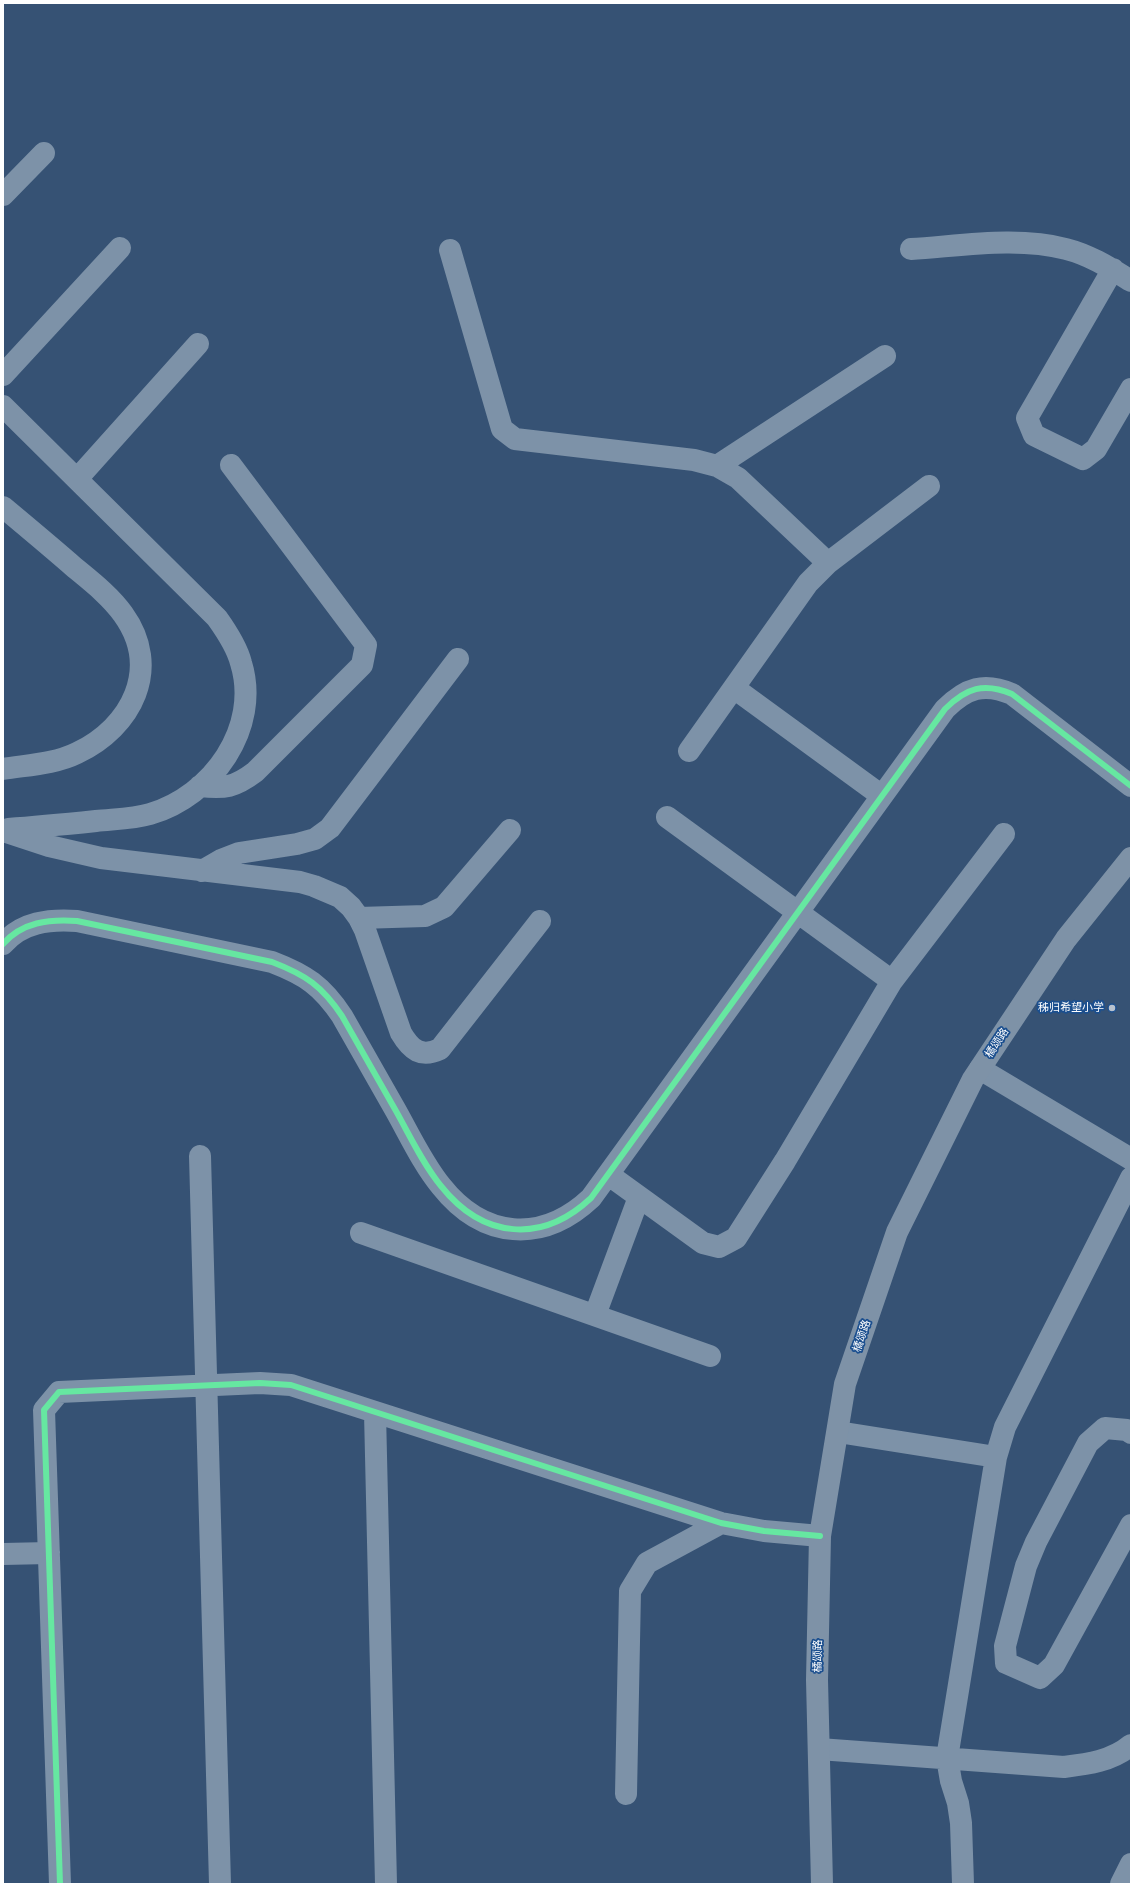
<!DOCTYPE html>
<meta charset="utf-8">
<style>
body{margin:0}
#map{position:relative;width:1134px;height:1887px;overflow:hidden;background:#365274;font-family:Montserrat,sans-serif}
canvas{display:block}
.frame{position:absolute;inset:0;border:4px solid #fff;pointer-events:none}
</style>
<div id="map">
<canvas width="1134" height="1887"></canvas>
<div class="frame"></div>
</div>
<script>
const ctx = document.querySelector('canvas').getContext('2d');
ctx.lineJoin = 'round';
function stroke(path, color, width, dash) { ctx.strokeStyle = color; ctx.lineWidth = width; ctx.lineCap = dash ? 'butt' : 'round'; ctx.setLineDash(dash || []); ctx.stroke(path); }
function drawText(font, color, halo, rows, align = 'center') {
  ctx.font = font + ' Montserrat,"Noto Sans SC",sans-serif'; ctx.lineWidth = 3.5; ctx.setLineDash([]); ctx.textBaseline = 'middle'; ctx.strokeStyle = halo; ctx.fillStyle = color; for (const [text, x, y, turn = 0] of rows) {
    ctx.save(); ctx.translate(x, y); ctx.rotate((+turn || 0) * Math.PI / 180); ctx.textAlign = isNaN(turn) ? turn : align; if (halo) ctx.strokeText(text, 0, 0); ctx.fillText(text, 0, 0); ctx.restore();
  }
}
stroke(new Path2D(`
 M3,195L44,153
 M911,249C960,246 1018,236 1066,249C1090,255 1110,268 1131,281
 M450,250L502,429L515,439L694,460L717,466L738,478L828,563
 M1113,269L1027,418L1034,435L1083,459L1096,449L1131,389
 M3,375L120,248
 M3,406L217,618C227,632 237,647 241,663C261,728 212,796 150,814C133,819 114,819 96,821C67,824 37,827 8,829
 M717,466L885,356
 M77,479L198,344
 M3,507C27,527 51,547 75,568C92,582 110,596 123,614C162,668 132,727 77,753C55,764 27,765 3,769
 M734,688L882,796
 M689,751L808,583L828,563L929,486
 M200,786C225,789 235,787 255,772L362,665L366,645L231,465
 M667,817L892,981
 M3,831L49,846L101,858L300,882L314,886L340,897L351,907L359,918L365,930L401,1033C411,1050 421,1058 440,1049L540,921
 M202,871L221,860L239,853L297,844L315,839L330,828L458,659
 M359,918L425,916L444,907L510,830
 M3,944C22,922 49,919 77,921L272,962C306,975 322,986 342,1016C360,1048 378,1079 396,1111C410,1136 423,1164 441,1186C483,1239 542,1244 591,1198L945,709C966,688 984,682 1012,694L1131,786
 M980,1069L1131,1159
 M200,1156L220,1884
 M609,1175L703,1243L719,1247L736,1238L785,1161L892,981L1004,834
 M361,1233L710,1356
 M595,1315L639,1197
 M375,1413L386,1884
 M838,1432L996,1457
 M1131,1433L1127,1430L1105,1428L1088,1443L1036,1542L1026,1566L1005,1646L1006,1663L1040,1678L1054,1665L1131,1525
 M3,1554L49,1553
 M819,1749L1064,1767C1088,1764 1112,1761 1131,1745
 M626,1794L630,1591L647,1563L721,1523
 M60,1884L44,1410L59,1392L260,1383L291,1385L721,1523L764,1531L820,1536
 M963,1884L961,1823L958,1803L951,1781L947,1758L996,1457L1005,1427L1131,1178
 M1121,1884L1131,1864`), '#7d92a8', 22);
stroke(new Path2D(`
 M822,1884L817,1680L820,1536L845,1384L897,1232L973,1079L1066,939L1131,858`), '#7e92a7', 22);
stroke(new Path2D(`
 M3,944C22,922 49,919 77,921L272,962C306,975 322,986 342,1016C360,1048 378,1079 396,1111C410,1136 423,1164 441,1186C483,1239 542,1244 591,1198L945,709C966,688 984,682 1012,694L1131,786
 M60,1884L44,1410L59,1392L260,1383L291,1385L721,1523L764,1531L820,1536`), '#66e7a1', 6);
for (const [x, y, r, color] of [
 [1112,1008,4,"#b9c2ce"]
]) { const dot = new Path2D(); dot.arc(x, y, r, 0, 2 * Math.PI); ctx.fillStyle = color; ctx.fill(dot); stroke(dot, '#1b4f8f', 1.5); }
drawText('11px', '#fff', '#1b4f8f', [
 ["秭归希望小学",1104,1008]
], 'right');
drawText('11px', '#fff', '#1b4f8f', [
 ["橘颂路",997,1043,-57],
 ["橘颂路",862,1336,-71],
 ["橘颂路",818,1656,-89]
]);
</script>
